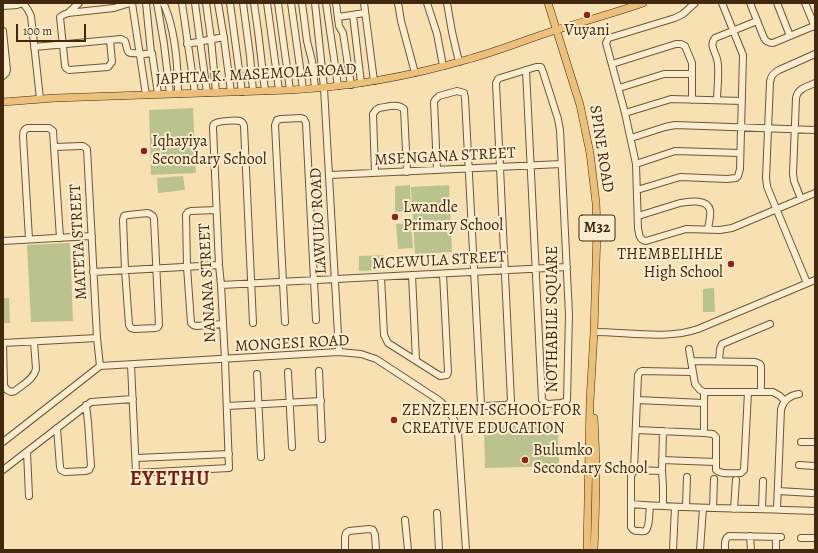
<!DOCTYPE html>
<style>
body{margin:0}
#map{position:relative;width:818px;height:553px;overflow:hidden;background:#f7e1b3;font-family:Alegreya,serif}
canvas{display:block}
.frame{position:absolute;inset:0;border:4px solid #41280f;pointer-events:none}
.scale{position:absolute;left:16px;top:24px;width:70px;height:18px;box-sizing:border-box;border:2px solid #41280f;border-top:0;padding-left:5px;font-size:12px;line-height:14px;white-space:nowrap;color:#41280f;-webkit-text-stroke:3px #faecce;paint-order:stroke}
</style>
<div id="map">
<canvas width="818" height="553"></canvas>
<div class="frame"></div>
<div class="scale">100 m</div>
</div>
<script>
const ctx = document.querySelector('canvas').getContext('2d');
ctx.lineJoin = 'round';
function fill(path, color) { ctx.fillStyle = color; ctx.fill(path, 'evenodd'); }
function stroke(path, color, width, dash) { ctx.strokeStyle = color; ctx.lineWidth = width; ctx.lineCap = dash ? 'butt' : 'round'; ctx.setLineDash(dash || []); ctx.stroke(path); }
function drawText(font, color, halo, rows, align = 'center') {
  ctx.font = font + ' Alegreya,serif'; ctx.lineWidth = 4; ctx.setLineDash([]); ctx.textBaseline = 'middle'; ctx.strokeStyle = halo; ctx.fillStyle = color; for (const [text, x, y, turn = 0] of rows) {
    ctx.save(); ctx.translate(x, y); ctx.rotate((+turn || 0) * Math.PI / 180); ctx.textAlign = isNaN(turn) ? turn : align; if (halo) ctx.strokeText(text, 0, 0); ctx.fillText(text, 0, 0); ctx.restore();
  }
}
fill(new Path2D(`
 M193,108L196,173L151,175L149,110Z
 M183,176L185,190L158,193L157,178Z
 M410,185L411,211L395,212V186Z
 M449,185L452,252L415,254L411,187Z
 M411,223L413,248L398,249L396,224Z
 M70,243L73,321L31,322L27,245Z
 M384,255V270L359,271V256Z
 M714,288L715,312H703V289Z
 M3,298H9L10,323H3Z
 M558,424L559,466L485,468L484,426Z`), '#bac38e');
const minor = new Path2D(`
 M23,3L28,10L31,16L40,99
 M132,3L146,95
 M146,3L151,53
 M157,3L164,44L170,94
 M163,3C166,7 166,11 168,15C176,40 178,67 178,94
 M182,3L195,93
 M195,3L207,93
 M206,3L211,39L216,92
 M218,3L224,39L231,92
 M230,3L242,92
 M243,3L250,56L253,91
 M254,3L258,31L265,91
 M267,3L279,90
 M278,3L290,90
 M291,3L303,89
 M302,3L307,41L312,61L315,88
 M315,3L324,88L339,352
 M326,3L338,86
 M336,3L339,26L343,33L351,85
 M364,3L374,81
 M398,3L401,21L415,73
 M427,3L437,34L443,66
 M447,3L452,32L459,62
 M695,3L683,14L675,18L609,38L608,39L606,43L625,113L636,164L638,228C639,234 639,240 646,241L686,229L720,230L732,228L815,193
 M750,3L764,38C766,42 769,43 773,43L814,26
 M777,3L790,36
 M805,3L815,27
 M3,6L17,5L23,3
 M68,13L79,3
 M353,15L361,83
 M338,17L365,13
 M3,31L7,70L6,73L3,76
 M110,40L112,62L108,67L69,70L66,68L65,66L60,17L63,15L68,13L114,8L130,3
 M187,44L224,37
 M34,47L121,39L125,41C129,52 124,54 140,53
 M140,55L150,53H152L158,94
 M612,64L676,44H681L685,46L692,63V100
 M619,88L664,74H692
 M717,100C717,90 720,68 717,59C715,51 709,45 715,38L757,21
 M625,113L671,99L742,101
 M631,138L665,127L675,125L815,130
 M55,147L80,146H83L87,149L97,338L100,366
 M636,164L675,151L740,153
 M437,170L434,102L435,100L439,96L457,91L464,93L465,98L481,404L484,406L507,405L511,401L496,83L498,79L500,78L536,67H541L543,72L558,119L560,130L569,315L567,400L565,402L561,403L547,404L544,402L542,400L526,70
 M375,173L373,114L376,110L379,108C387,107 397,103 404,109L407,172
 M330,175L561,164
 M637,190L680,177L727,179L736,178L738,176L740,169L743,55L722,3
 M801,199L794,181L793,174L796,98C798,88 807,87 815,83
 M216,210L191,211L188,212L186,215L187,267L191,323L193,325L196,326L223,324
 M148,213L153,216L154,219L159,325L158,327L156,328L134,329L131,328L129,325L125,270L123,220L124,216L128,215Z
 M638,216L680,203C688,202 707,198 710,210C711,215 709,223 708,229
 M29,239L23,136C23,132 24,129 28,128H49L53,131L60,238
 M3,241L92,236
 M93,272L219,265
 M412,275L416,360
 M381,277L384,335L388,343L440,376L447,375L448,372L443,274
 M807,283L768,189L767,186L766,178L770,82C771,76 773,73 779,70L815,54
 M221,285L567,267
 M285,322L275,125L277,120L281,119L301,118L304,119L306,123L316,320
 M594,332C627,332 666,340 698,329L815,280
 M3,343L4,386L7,390L11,392L15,391C22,385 34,379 36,369L34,342
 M3,343L97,338
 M689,349L695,384L700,390L704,392H773L780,396L785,401
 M691,361L755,362L760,364L761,366V392
 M719,361L720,349L722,344L770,324
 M131,365L136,473L229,468L225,360L221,285L219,265L213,128C213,125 213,124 216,123C219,121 236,120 240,121C243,122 243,123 244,126L253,323
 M319,371L322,439
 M288,372L292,447
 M257,374L261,457
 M704,392V433L713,434L716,437V470C722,475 733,473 741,473L744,470L748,392
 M637,400L704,403
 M227,406L321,401
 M57,428L60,467L61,470L65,472L86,471L89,470L91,466L88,422L86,405
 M636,430L704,433
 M663,431L662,471L634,470L638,375L640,372L642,371L692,372
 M3,442L100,366L339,352L361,354L376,359L437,399C448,407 455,418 458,432L466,550
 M801,442H815
 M27,452L29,496
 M136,458L229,454
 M662,460L715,462
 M799,465L815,466
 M3,470L91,402L133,399
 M634,470L631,476V527C633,531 635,531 639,531C641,531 644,532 645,531C650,528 649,511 650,506
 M662,471L663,486V506
 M778,491L812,493
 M631,504C692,509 754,508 815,511
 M686,507L687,477
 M713,508L714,479
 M734,509L736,480
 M762,509L763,481
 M777,509L781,409C784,400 790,395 799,394
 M437,513L439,550
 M405,520L408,550
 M750,536L751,550
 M776,537V550
 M801,538H815
 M345,550V537L346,533L349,531L369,529L373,530L375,535L376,550
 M673,550L675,507
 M700,550L703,508
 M725,550C725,544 724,539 729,536L781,537`);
const major = new Path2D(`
 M548,3L580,105L590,153L596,203L597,230L594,332L590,401L587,550
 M3,102L55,98L290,90C351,87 411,76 469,59C499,51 527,39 556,30C585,21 614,13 643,3
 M594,418C597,462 596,506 594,550`);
stroke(minor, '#6e5638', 8);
stroke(major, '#41280f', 8);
stroke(minor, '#faecce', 6);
stroke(major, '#ecc07a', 7);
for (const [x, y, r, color] of [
 [587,15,4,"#8f2418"],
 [144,151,4,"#8f2418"],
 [395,217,4,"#8f2418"],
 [731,264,4,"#8f2418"],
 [394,420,4,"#8f2418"],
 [525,460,4,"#8f2418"]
]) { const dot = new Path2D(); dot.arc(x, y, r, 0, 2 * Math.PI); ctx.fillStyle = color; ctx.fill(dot); stroke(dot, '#faecce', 1.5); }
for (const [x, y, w] of [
 [597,228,36]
]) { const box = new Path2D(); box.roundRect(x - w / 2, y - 13, w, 26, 3); ctx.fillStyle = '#faecce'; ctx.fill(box); stroke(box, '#41280f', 1); }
drawText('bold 15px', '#41280f', null, [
 ["M32",597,228]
]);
drawText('16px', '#41280f', '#faecce', [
 ["Vuyani",587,31,"center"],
 ["Iqhayiya",152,142],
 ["Secondary School",152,160],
 ["Lwandle",403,208],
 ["Primary School",403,226],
 ["THEMBELIHLE",723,255,"right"],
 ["High School",723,273,"right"],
 ["ZENZELENI SCHOOL FOR",402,411],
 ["CREATIVE EDUCATION",402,429],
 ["Bulumko",533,451],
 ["Secondary School",533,469]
], 'left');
drawText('16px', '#41280f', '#faecce', [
 ["JAPHTA K. MASEMOLA ROAD",256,75,-3],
 ["SPINE ROAD",601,149,81],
 ["MSENGANA STREET",445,157,-3],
 ["LAWULO ROAD",319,221,-93],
 ["MATETA STREET",79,242,-93],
 ["MCEWULA STREET",439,261,-3],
 ["NANANA STREET",208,283,-93],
 ["NOTHABILE SQUARE",553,319,-90],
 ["MONGESI ROAD",292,344,-3]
]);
ctx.letterSpacing = '1px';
drawText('bold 20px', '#7a1f14', '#faecce', [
 ["EYETHU",170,480]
]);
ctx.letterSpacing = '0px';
</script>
